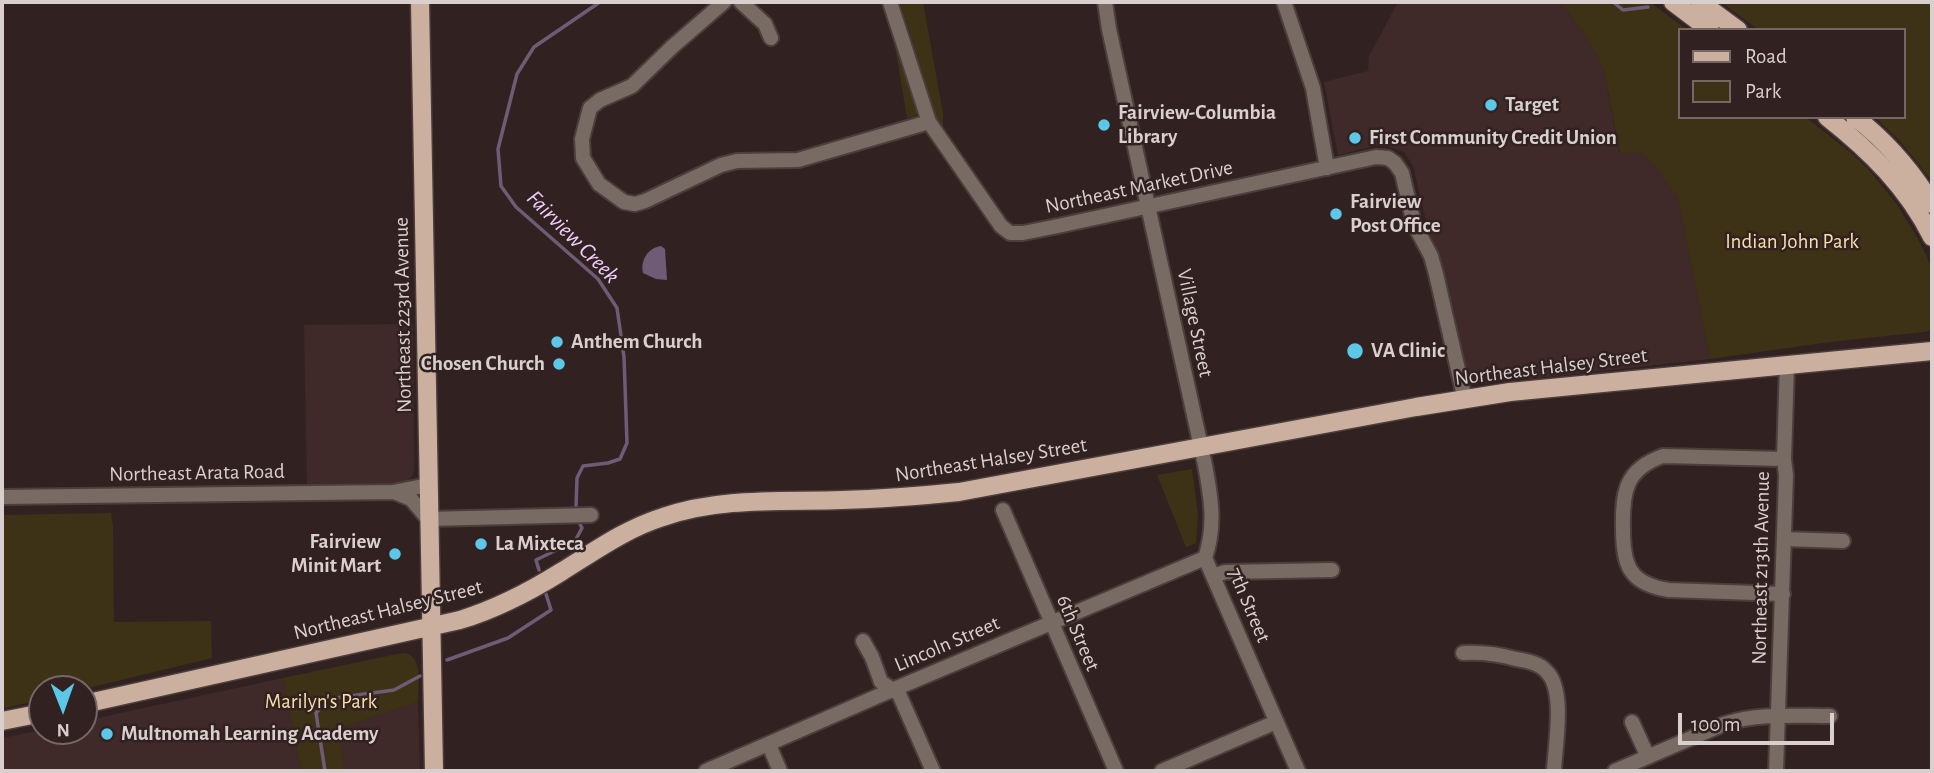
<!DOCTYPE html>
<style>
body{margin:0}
#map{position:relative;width:1934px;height:773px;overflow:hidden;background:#312221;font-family:"Alegreya Sans",sans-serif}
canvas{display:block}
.frame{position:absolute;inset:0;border:4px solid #d9cfce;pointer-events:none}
.legend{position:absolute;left:1678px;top:28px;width:228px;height:91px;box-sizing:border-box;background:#312221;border:2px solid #746766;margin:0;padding:9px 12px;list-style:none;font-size:21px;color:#d9cfce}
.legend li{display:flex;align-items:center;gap:14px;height:35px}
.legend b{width:35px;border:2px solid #746766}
.north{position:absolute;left:28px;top:675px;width:70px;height:70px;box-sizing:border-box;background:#312221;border:2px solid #746766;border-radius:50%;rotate:179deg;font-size:19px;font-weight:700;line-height:28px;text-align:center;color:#d9cfce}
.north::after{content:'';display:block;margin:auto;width:24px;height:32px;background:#5dc7e8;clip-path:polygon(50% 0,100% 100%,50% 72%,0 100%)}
.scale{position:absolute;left:1678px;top:713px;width:156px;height:32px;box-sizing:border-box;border:4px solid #d9cfce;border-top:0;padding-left:9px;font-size:21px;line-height:24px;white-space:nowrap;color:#d9cfce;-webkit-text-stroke:5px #312221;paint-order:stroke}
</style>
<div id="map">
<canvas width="1934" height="773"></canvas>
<div class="frame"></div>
<ul class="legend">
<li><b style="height:9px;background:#ccb09f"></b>Road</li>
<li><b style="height:19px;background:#3d3216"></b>Park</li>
</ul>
<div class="north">N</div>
<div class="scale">100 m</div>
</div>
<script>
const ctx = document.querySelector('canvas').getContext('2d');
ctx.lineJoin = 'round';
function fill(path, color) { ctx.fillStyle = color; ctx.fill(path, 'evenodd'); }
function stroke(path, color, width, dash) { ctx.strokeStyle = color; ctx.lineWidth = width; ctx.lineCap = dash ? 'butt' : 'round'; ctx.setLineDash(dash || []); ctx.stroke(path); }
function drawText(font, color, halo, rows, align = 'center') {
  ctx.font = font + ' "Alegreya Sans",sans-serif'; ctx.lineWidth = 5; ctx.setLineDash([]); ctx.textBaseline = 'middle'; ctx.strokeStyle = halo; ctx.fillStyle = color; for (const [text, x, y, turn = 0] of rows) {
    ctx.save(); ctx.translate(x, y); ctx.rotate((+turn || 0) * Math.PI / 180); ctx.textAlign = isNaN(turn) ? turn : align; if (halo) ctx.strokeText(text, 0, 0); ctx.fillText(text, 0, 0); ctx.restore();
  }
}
fill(new Path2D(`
 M1398,2H1561L1588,39L1604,70L1619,152H1641L1658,169L1678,199L1710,359L1482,384L1471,382L1467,377L1440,259L1429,233L1413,166L1404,152L1382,144L1338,155L1324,82L1368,71L1369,56Z
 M413,324L414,470L412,476L407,481L402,483L307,484L304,325Z
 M283,678L301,771H2V738L42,730L84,731V721Z
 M418,702L420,771H345L337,729Z`), '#402a29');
fill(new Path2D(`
 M900,2H923L943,114V129L940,130L932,113V104Z
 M1561,2H1650L1687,30H1680V117H1805L1849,151L1868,169L1896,203L1917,237L1926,255L1932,269V330L1924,332L1830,342L1710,359L1678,199L1658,169L1641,152L1620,153L1604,70L1588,39Z
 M1721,2H1932V181L1900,141L1875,117H1904V30H1759Z
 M894,40L917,113L915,116L907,118Z
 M1192,469L1198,515L1196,543L1186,547L1157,475Z
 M111,513L113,527L114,622L211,621L212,658L84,689H42V699L2,709V515Z
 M402,653C424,653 418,686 418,702L337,729L345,771H301L283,678Z`), '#3d3216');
fill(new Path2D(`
 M661,246L665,249L667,280L656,279L643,273C640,260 648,248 661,246Z`), '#6f5b75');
stroke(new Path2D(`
 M1613,2L1623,10L1648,7
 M576,507L577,478L583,466L608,463L620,459L627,443L624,357L617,308L598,279L516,207L501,186L498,149L517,74L534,47L600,2
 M539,570L536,560L575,541L582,528L580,524
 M447,660L508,638L551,610L546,594
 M325,771L316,713L328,699L394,690L420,676`), '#6f5b75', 3.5);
const minor = new Path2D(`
 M724,2L672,47L632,86L600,100L590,108L582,139L583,158L599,184L624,202L635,204L645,201L721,165L737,161L798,160L929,122
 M741,2L765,24L771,38
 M890,2L929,122L1001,226L1010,233H1023L1058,226L1376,157L1388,158L1395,163L1402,173L1414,224L1431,256L1436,274L1465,400
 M1105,2L1109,29L1205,465C1211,497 1216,526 1205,558L1298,771
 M1284,2L1313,88L1327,168
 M394,492L411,499L428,519L591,515
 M2,497L393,492L428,485
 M1003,510L1116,771
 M1784,539L1843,541
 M1213,576L1225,572L1332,570
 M1783,594L1669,590C1629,584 1623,565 1623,529C1622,493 1625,469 1663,456L1784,459
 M863,641L872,657L881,682L899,694L933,771
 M1463,653C1481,652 1498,654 1516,659C1527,661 1539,663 1546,671C1566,689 1555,746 1554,771
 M1632,722L1648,757
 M769,745L780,771
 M706,771L892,690L1205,558
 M1162,771L1276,722
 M1615,771L1724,724C1759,713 1794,716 1830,716
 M1776,771L1786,475L1784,459L1787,365`);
const major = new Path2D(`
 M420,2L434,771
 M1673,2L1710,30
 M1700,2L1738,30
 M1827,117C1870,151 1907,187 1932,237
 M1855,117C1886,141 1912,171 1932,204
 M84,704L460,620C496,609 529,592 561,572C595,551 625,529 663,517C720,497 783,502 842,500C881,499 920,496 959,492L1416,407L1510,392L1932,351
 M2,721L42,713`);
stroke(minor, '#4c3e3d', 18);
stroke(major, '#4c3e3d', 21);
stroke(minor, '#786b63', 14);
stroke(major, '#ccb09f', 18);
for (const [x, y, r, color] of [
 [1491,105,7,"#5dc7e8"],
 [1104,125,7,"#5dc7e8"],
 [1355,138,7,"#5dc7e8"],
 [1336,214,7,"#5dc7e8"],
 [557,342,7,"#5dc7e8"],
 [1355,351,9,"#5dc7e8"],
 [559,364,7,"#5dc7e8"],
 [481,544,7,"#5dc7e8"],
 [395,554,7,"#5dc7e8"],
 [107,734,7,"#5dc7e8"]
]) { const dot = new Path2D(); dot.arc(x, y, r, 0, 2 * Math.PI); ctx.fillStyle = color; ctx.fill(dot); stroke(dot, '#312221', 2.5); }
drawText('bold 21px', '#d9cfce', '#312221', [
 ["Target",1505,105],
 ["Fairview-Columbia",1118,113],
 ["Library",1118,137],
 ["First Community Credit Union",1369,138],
 ["Fairview",1350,202],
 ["Post Office",1350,226],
 ["Anthem Church",571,342],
 ["VA Clinic",1371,351],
 ["Chosen Church",545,364,"right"],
 ["Fairview",381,542,"right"],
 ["Minit Mart",381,566,"right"],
 ["La Mixteca",495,544],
 ["Multnomah Learning Academy",121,734]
], 'left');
drawText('21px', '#d9cfce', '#312221', [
 ["Northeast Market Drive",1139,187,-12],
 ["Northeast 223rd Avenue",403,315,-91],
 ["Village Street",1195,323,78],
 ["Northeast Halsey Street",1551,367,-7],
 ["Northeast Halsey Street",991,460,-9],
 ["Northeast Arata Road",197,473,-1],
 ["Northeast 213th Avenue",1761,568,-89],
 ["7th Street",1249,605,67],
 ["Northeast Halsey Street",388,610,-14],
 ["6th Street",1078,633,67],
 ["Lincoln Street",947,644,-23]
]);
drawText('21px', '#f8dfa7', '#312221', [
 ["Indian John Park",1792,242],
 ["Marilyn's Park",321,702]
]);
drawText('italic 23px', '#f1ccfd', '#312221', [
 ["Fairview Creek",573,237,45]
]);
</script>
